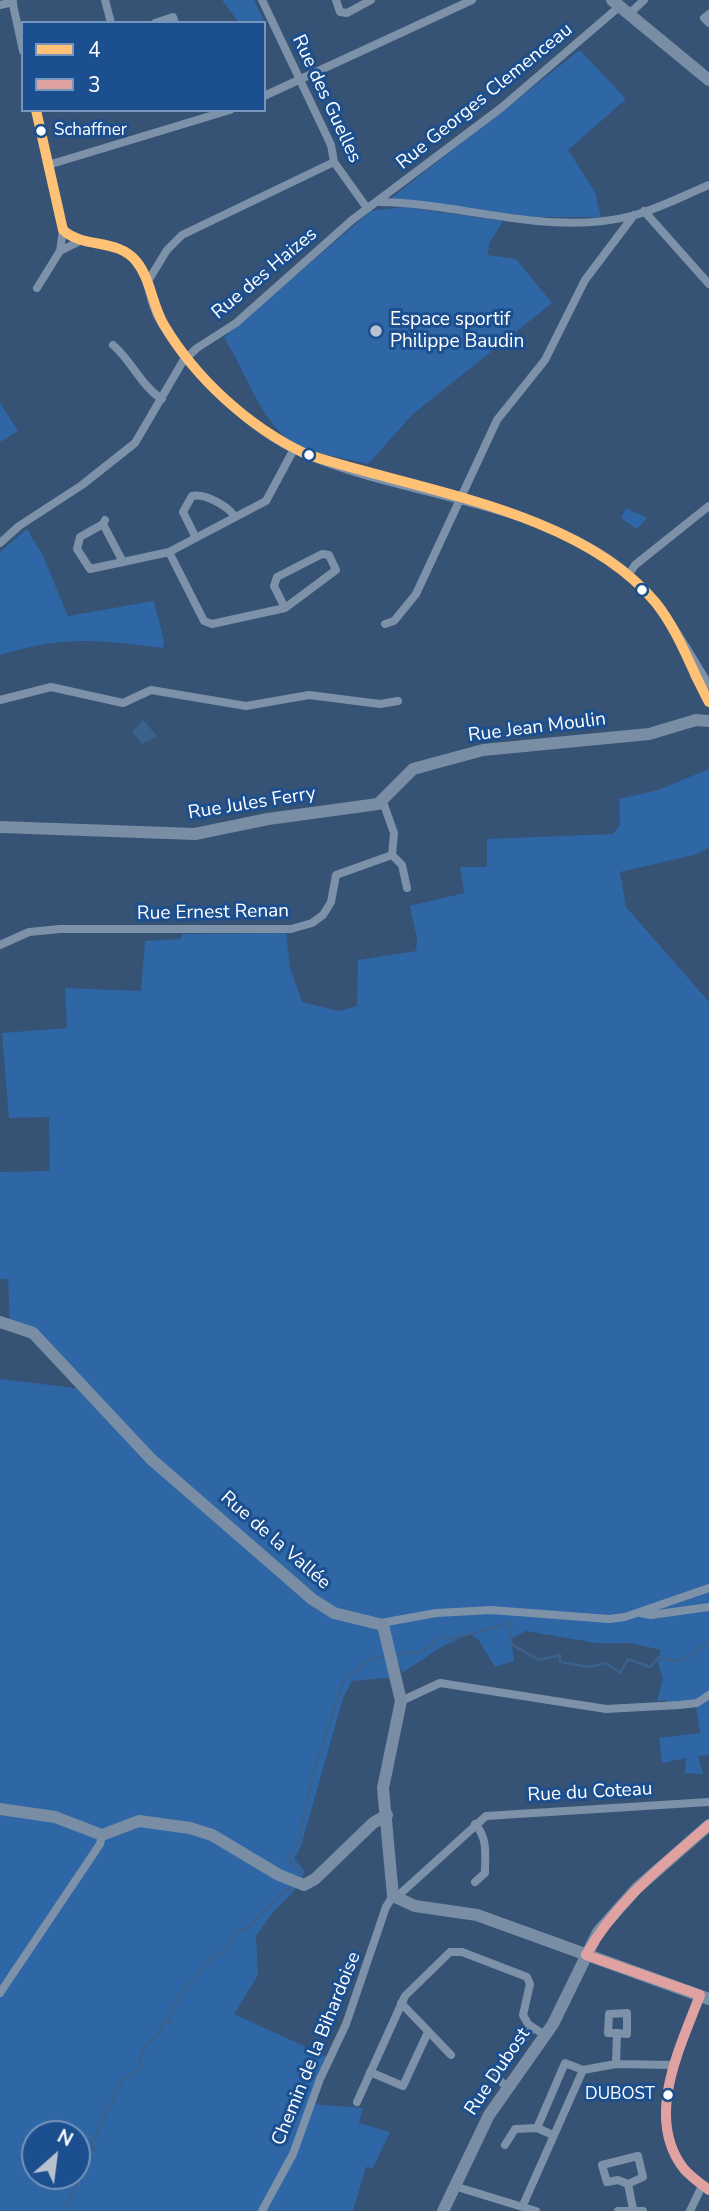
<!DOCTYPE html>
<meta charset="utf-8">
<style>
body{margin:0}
#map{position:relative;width:709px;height:2211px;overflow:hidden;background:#365274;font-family:"Nunito Sans",sans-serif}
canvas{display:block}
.legend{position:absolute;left:21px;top:21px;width:245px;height:91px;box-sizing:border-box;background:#1b4f8f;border:2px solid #7695bc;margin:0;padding:9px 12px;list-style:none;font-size:21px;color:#fff}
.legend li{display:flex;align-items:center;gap:14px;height:35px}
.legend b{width:35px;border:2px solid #7695bc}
.north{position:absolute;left:21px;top:2120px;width:70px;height:70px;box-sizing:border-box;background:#1b4f8f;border:2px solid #7695bc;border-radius:50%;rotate:28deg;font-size:19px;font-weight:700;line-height:28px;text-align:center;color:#fff}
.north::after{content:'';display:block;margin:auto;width:24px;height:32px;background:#b9c2ce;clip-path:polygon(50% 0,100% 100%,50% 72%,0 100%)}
</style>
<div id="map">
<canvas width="709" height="2211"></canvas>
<ul class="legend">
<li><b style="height:9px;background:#fec176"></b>4</li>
<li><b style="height:9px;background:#dfa2a0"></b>3</li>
</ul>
<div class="north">N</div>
</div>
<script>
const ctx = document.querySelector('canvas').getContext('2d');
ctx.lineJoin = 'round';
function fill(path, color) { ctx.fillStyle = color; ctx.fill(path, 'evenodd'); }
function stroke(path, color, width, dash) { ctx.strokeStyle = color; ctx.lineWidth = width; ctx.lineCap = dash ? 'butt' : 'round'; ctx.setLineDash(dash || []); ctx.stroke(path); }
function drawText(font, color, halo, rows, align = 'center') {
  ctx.font = font + ' "Nunito Sans",sans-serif'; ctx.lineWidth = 6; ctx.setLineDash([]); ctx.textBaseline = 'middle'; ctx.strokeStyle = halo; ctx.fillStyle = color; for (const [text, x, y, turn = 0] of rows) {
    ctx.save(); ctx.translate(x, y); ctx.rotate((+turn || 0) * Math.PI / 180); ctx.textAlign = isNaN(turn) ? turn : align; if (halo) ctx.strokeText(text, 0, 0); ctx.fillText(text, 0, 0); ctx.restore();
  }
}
fill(new Path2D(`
 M222,0H254L267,27L264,29V23H239Z
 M580,50L626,99L568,150L595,192L601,217H533L390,199Z
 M403,207L503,221L489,244L488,255L516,259L552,303L413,414L368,464C343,457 305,454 285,437C258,413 243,368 224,337L371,211Z
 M0,403L18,431L0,442Z
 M626,508L647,518L637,529L621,518Z
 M27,529L43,556L68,616L154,601L164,641L163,648C96,640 66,635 0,655V552Z
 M709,769V847L698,854L620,872L626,907L709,1002V1755L698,1756L703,1774L685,1773L686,1758L662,1763L659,1738L700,1733L696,1707L668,1706L666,1700L657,1701L663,1679L658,1663L661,1650L630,1643H596L526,1631L511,1639L514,1661L495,1667L478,1639L469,1634L441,1647L402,1673L391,1640L400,1637L388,1640L397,1677L352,1681L343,1698L301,1846L294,1859L305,1872L293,1892L273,1912L256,1936L258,1975L234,2014L330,2058L311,2104L363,2108L359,2123L390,2132L373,2168L366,2167L353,2211H0V1379L83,1389L33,1333L10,1323L8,1279H0V1172L50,1171L49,1117L9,1118L2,1033L67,1028L65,988L141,991L145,941L180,939L183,934L286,933L290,968L302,1002L339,1011L357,1006L358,960L416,951L417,939L410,906L464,893L460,867H487V839L613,834L620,825L619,799L658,790ZM35,2134H77V2176H35Z`), '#2f66a5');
fill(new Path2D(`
 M143,720L157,736L142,744L132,732Z`), '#3b618d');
stroke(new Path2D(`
 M395,1655L423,1651L440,1637L450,1639L511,1623V1644L539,1660L560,1655V1662L590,1667L606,1663L620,1673L628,1659L650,1667L659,1657C681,1667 693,1654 709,1641
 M299,1876L301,1873L288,1860L299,1840L316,1761L320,1755L343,1681L372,1658L385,1656
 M64,2211L86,2166L85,2160L95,2149L90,2145C98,2134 101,2122 108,2110L104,2106L112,2103L122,2081L141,2067C138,2040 160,2043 164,2022L170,2023L169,2014L188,1985L213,1957L227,1951L238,1930L246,1929L284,1891L291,1888`), '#3b618d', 2.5);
stroke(new Path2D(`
 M12,0L23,51
 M105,0L111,23
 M262,0L331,145L334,162L367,208
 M336,0L340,12L347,13L371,0
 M0,5L13,2
 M629,14L644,0
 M709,14L704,18L709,23
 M155,23L173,17L175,23
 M264,96L472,0
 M36,110L63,230C80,250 110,238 130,255C150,272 147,297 158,317C185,365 244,425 293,449C395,497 555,501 637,582C667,611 687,650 709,685
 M48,165L230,110
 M380,202C464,203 551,238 635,215C660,208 685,195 709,185
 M644,211L709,284
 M60,251L80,241
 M148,281L167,250L182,235L334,162
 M37,288L60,251L63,230
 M113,345C131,360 142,387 162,399
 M105,520L103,524L123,562L169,552L266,501L294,449
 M103,524L80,537L77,549L90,569L123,562
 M196,538L183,512L192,496C205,493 228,506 235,517
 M0,543L19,526L82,485L135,443L183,361L197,348L236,323L352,220L501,108L620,6
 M169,552L204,621L212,624L285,608L336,570L329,555L322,554L277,577L274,586L285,608
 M629,574L635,565L709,506
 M385,624L394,621L416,594L497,420L545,360L585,280L634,215
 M691,662L694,675L709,702
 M0,700L51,687L123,703L151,690L246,706L309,695L380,704L398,701
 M392,855L402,865L407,888
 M0,945L29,932L60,929H291L312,923L323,915L331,902L336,875L392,855L394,833L383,802
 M640,1613L651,1615L709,1607
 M381,1623L436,1613L491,1610L609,1619L625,1617L709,1588
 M401,1701L440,1683L606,1709L679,1705L697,1703L709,1695
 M475,1882L485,1873C485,1854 488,1838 475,1824
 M0,1993L100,1844L102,1835
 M700,1995C677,2058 631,2143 709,2190
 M401,2003L451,2055
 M616,2064L617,2033H608L609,2014L627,2013V2034L617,2033
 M370,2072L403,2086L428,2032
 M508,2088L496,2077V2071L533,2028
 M357,2102L405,1996L450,1952H462L527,1977L530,1984L523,2015L528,2024L546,2036
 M553,2135L537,2128L565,2063L583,2070
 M505,2145L515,2129L537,2128
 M628,2184L643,2177L638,2156L602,2165L607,2182L618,2180L628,2184L633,2209
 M454,2186L536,2211
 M523,2205L583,2070L616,2064L674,2065
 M262,2211L293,2154L320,2079L346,2024L386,1907L393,1896L400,1894L486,1816L709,1802
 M618,2211H643
 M690,2211L702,2186`), '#7d92a8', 8);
stroke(new Path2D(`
 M612,0L709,80
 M0,827L195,834L268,819L378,804L413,769L483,750L649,734L696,720L709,721
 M0,1322L33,1333L151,1459L312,1599L334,1613L383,1625L401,1701L383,1788L393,1896L415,1906L477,1915L709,1999
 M0,1809L55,1817L102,1835L139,1821L190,1828L212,1835L279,1875L304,1885L315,1879L373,1823L387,1815
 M443,2211L489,2115L553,2024L598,1932L637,1888L709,1825`), '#798da4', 12);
stroke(new Path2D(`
 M36,110L63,230C84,249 117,238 136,261C151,279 152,305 164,325C196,379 249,427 306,454C415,490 580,510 656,603C679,632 691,669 709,702`), '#fec176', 10);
stroke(new Path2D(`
 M586,1955C616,1901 663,1865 709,1825
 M586,1955L700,1995
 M700,1995C680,2048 644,2118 684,2169C691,2177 701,2184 709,2190`), '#dfa2a0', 10);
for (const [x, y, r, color] of [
 [41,131,6,"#fff"],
 [376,331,7,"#b9c2ce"],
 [309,455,6,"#fff"],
 [642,590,6,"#fff"],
 [668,2095,6,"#fff"]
]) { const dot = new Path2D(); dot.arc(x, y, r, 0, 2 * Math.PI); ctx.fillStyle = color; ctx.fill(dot); stroke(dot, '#1b4f8f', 2.5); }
drawText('17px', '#fff', '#1b4f8f', [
 ["Schaffner",54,131],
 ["DUBOST",655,2095,"right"]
], 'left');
drawText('19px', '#fff', '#1b4f8f', [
 ["Rue Georges Clemenceau",485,97,-39],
 ["Rue des Guelles",326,99,65],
 ["Rue des Haizes",265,274,-40],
 ["Rue Jean Moulin",537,728,-7],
 ["Rue Jules Ferry",252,804,-9],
 ["Rue Ernest Renan",213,913,-1],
 ["Rue de la Vallée",275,1541,41],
 ["Rue du Coteau",590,1793,-3],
 ["Chemin de la Bihardoise",317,2049,-68],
 ["Rue Dubost",498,2072,-56]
]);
drawText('19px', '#fff', '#1b4f8f', [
 ["Espace sportif",390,320],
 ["Philippe Baudin",390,342]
], 'left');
</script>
